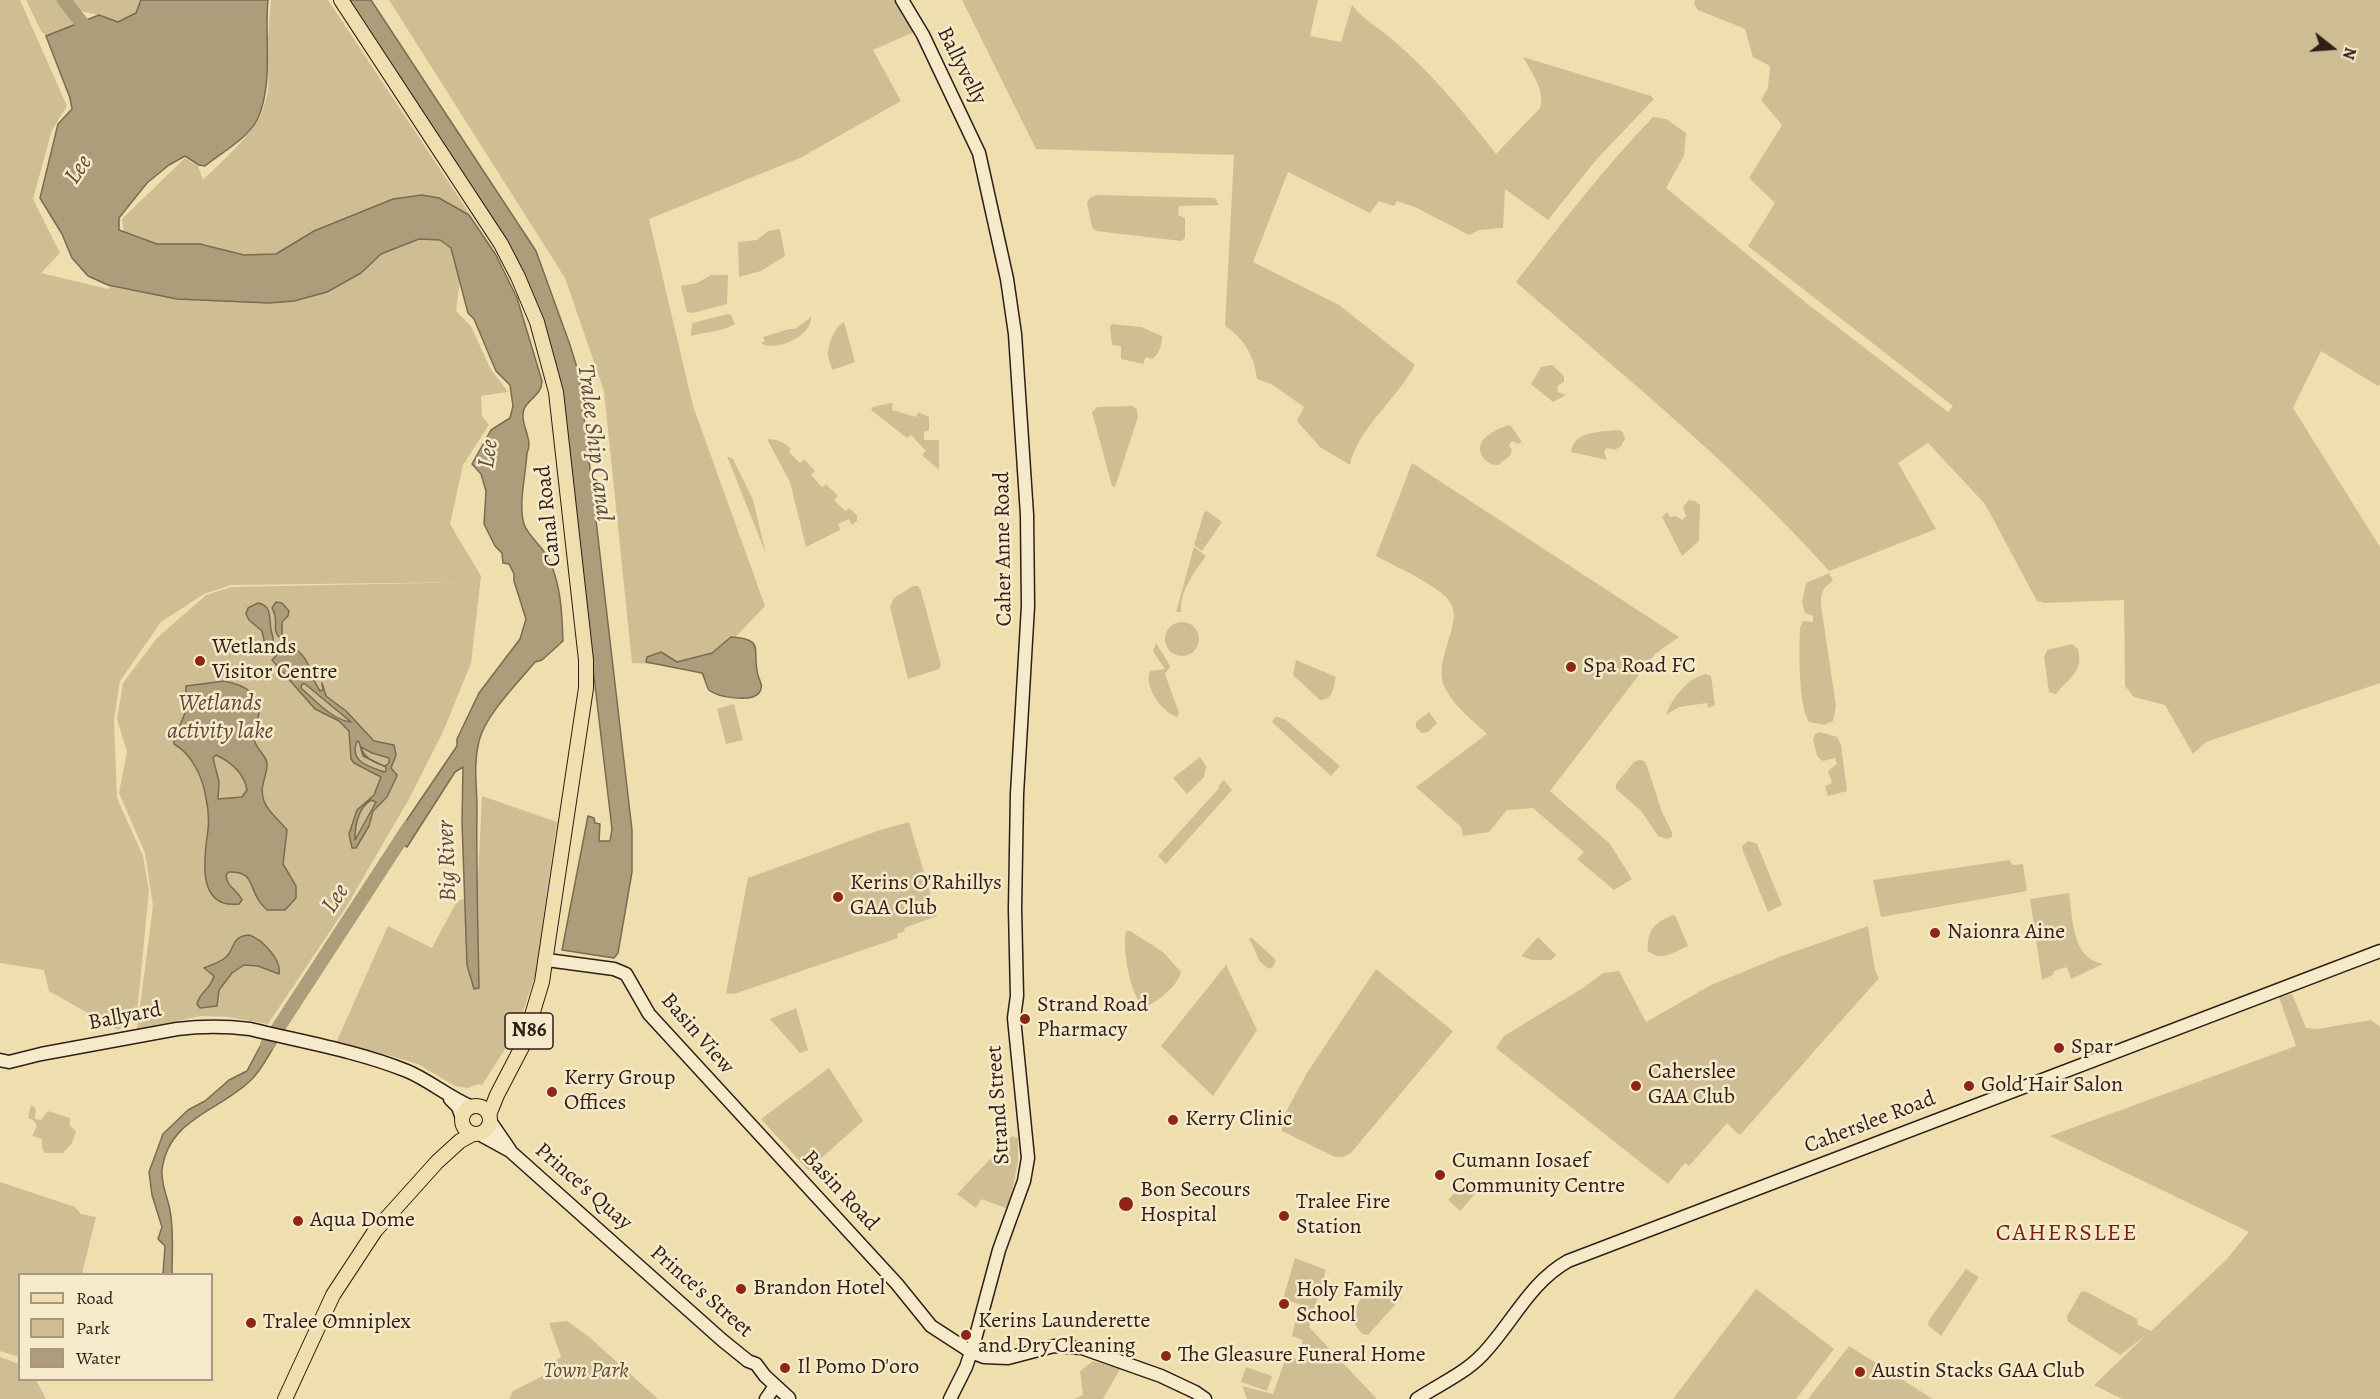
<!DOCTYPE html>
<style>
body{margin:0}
#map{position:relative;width:2380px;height:1399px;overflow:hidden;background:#efdfae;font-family:Alegreya,serif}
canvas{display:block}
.legend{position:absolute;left:18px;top:1273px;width:195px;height:108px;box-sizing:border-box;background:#f5eaca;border:2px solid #a69882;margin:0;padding:8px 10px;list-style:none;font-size:18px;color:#301e17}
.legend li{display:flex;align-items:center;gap:12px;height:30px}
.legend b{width:30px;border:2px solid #a69882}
.north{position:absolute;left:2302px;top:18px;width:60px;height:60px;-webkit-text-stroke:4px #f5eaca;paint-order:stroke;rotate:107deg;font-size:16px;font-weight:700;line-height:24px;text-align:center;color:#301e17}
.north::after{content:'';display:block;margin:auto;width:21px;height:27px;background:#301e17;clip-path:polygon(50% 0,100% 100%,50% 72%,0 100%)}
</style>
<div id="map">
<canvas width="2380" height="1399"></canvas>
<ul class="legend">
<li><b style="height:8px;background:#efdfae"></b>Road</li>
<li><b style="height:16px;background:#cfbe94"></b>Park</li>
<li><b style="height:16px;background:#ae9d7b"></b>Water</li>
</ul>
<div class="north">N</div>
</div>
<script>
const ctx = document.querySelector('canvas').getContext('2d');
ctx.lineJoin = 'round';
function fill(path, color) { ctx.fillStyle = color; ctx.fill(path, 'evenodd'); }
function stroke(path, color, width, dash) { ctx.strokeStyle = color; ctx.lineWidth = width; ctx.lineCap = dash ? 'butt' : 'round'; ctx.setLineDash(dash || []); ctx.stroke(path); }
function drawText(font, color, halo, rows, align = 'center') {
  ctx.font = font + ' Alegreya,serif'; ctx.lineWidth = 5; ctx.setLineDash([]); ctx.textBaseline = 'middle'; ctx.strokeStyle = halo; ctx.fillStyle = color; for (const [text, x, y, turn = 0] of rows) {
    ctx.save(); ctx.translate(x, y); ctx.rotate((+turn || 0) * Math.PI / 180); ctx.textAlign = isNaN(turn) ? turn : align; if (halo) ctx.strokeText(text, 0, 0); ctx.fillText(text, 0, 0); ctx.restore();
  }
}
fill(new Path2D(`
 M0,0H20L67,106L52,130L33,199L60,253L41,273L108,289L110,286L88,276L72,258L62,234L40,198L58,124L72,109L70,98L46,36L41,31L26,0H235L222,44L86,20L98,15L66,8L83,30L94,237L268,0L265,25L267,50L271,0H328L469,213L456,311L471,326L490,368L508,392L481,396L482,416L489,425L463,465L450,524L481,576L471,663L443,732L409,799L345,909L268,1024L229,1017L201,1016L137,1029L153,906L145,853L119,793L127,752L117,719L123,683L157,638L206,595L231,587L476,582L231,585L204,594L161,622L120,681L114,720L117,798L143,856L149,890L137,1014L118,1030L49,991L44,970L0,963ZM267,57C268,68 269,80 268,90C263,128 228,155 203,180L198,166L185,158L122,219L124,231L119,230V218L147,183L169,165L185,156L199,165L205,166C236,141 256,133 265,90C267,80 265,67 267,57Z
 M389,0H894L914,32L873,50L901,101L800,158L649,219L693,406L765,606L708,666L632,663L604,391L565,278Z
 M962,0H1318L1310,36L1341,42L1352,5C1364,21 1380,28 1394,41C1433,74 1465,114 1496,154L1540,108C1546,91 1531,72 1523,57L1651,96L1654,99L1596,160L1548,220L1505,189L1503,228L1479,230L1469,235L1417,208L1397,201L1394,206L1379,201L1370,213L1288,172L1253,262L1339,305L1415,365C1398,398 1357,429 1350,465L1320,447L1297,421L1304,407L1273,385L1257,379C1254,356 1245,339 1225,326L1234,155L1036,149Z
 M1695,0H2380V384L2378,386L2321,351L2293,408L2380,547V683L2206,742L2193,754L2165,705L2134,697L2125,686L2124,600L2045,603L2037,601L1985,504L1928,443L1898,463L1936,529L1829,571C1735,465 1622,375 1516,282C1560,225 1603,169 1653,117L1666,119L1686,133L1684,156L1666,188L1809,305L1948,412L1953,406L1748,246L1775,203L1749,178L1782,125L1761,100L1768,88L1770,66L1753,57L1745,29L1698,10L1694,4Z
 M1096,195L1215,198L1219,205L1179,206L1178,215L1185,218V238L1181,241L1096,231L1092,227L1087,203L1090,198Z
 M780,229L785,256L761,271L739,277L738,242L757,240L768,231Z
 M711,275H728L727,304L693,313L687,312L681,286L697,283Z
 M728,314L731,315L735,324C718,333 708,331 691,336L692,323Z
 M811,317C813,336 774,353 761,343L765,341L763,337L789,329H795Z
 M844,322L855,362L832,370C831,365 829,360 828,356C827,346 835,326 844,322Z
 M1112,324L1141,327L1162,336C1163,343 1158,356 1152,359L1146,357L1143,364L1121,359V346L1112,345L1110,327Z
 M1552,365L1564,376V382L1557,386L1558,392L1566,395L1553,402L1531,384L1541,367Z
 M891,403L893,404L892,410L916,417L918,412L929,417V430L924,432V440H939V470L922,455L926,451L911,435L907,438L871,410L873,407Z
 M1133,406L1137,410L1138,417L1115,487L1112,486L1092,412L1097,407Z
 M1508,425L1511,426L1522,442L1518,444L1512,441L1509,445L1512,450L1510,456L1498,465C1491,465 1486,462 1482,456C1473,439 1496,430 1508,425Z
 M1619,430L1623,432L1625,439L1621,446L1615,450L1607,448L1604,452L1607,460L1571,452C1574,430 1602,432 1619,430Z
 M767,439C777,439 784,442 791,449L789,452L800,463L804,459L815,471L811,475L822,487L826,484L838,496L834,500L845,511L849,508L857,515V521L852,525L849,519L838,524L840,530L806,547L790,482Z
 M727,456L733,459L753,500L766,554Z
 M1412,463L1679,637L1655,654L1550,791L1610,844L1632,879L1614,890L1577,859L1584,852L1533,808L1507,810L1489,832L1463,836L1461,827L1416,787L1487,734C1472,720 1456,708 1446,690C1430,661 1465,623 1450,602C1441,587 1393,565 1376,556Z
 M1689,500L1695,501L1700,505L1699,541L1682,556L1662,517L1667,512L1670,517L1676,516L1682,520L1686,516L1683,507Z
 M1207,511L1222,522L1202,551L1194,545L1204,513Z
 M1194,547L1206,556C1194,573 1180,590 1181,612H1176Z
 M1829,573L1833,581C1822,588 1821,593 1821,605L1836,706L1833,721L1824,725L1809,722C1798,703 1799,652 1800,628L1803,621L1813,622V616L1805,613L1802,603L1806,583Z
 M913,586H918L921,591L941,665L939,669L908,679L890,607L894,598Z
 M1165 639a17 17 0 1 1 34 0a17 17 0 1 1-34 0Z
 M1156,643L1169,664L1170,667L1165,674L1178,710L1179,714L1177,717C1162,712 1143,686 1150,671L1165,669L1153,651Z
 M2072,644L2078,649C2084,672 2069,677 2056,694L2049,692L2044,657L2047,650Z
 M1296,660L1336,677C1333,687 1334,700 1320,700L1293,675Z
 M1705,674L1711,676L1715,705L1708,708L1707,703L1679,707L1666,715C1671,699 1688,678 1705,674Z
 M734,704L743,740L726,744L717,709Z
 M1429,712L1437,723L1428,732L1422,733L1416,728V722Z
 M1276,716L1286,720L1340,766L1331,776L1272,722Z
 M1820,732L1837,737L1841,745L1847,791L1828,796L1825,786L1832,783L1828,771L1837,764L1835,758L1823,761L1817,756L1813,739L1815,734Z
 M1200,757L1206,766L1204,777L1187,794L1173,778Z
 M1639,760L1644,761L1647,766L1662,812L1672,832V837L1667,839L1658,836L1641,811L1616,789V784L1634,762Z
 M1224,780L1232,790L1166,864L1158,856L1219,788L1218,786Z
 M482,796L557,822L535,976L516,1032L482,1085L478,1084L468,1088L455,1086L418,1064L370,1050L336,1043L388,926L432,948L457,901L477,895Z
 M909,822L937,916L904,928L905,931L897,934L898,938L734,994L726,993L748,878L880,830Z
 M1748,841L1757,844L1782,905L1768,912L1743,851L1742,846Z
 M2010,860L2012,865L2023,864L2027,891L1881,917L1873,880Z
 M2069,893C2073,919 2072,959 2103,964L2071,979L2067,967L2054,971L2053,975L2042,980L2030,899Z
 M1673,915L1676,917L1688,946C1674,952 1662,962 1648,951C1646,931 1655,922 1673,915Z
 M1868,926L1875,970L1879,978L1741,1134H1738L1727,1123L1689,1166L1685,1163L1668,1184L1496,1048L1504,1036L1583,988L1603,973L1619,971L1646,1022L1711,985L1782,956Z
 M1126,931H1130L1163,952L1181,972C1178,985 1159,1001 1147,1006L1141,1005C1130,990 1122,950 1126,931Z
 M1538,937L1556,955L1551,960H1532L1521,956Z
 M1249,938H1252L1276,960L1274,966L1269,969L1260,962Z
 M1226,965L1257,1030L1213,1096L1161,1046Z
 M1376,969L1453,1031L1351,1153L1343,1157H1335L1282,1131L1281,1121L1307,1073Z
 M2292,994L2306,1028L2317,1029L2371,1020L2380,1027V1399H2122L2094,1385L2146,1335L2120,1355L2068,1322L2067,1316L2081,1292L2085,1291L2137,1319L2138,1325L2151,1331L2226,1260L2249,1232L2050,1136L2296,1046L2279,997Z
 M796,1008L808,1050L800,1053L770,1019Z
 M829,1068L863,1121L808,1170L761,1119Z
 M31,1105L36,1109L35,1119L41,1120L48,1111L70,1118V1126L76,1131L72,1143L63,1153H45L42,1148V1139L32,1136L37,1126L33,1120L28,1118Z
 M1012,1136L1018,1138V1161L1009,1209L981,1199L976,1208L957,1194Z
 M1466,1181L1477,1192L1460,1211L1448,1200Z
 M0,1182L75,1207L81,1214L96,1217L82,1274H20L19,1357L0,1351Z
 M1295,1258L1326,1270L1309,1327L1377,1399H1247L1242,1386L1273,1394L1286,1357L1297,1359L1303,1340L1292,1336L1299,1304L1283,1299Z
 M1966,1269L1979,1277L1941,1336L1928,1325L1929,1320Z
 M1394,1283L1401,1288V1298L1368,1335L1362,1334L1351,1319L1361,1298H1384Z
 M1756,1289L1834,1349L1796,1399H1673Z
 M567,1321L588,1336L658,1399H509L513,1391L550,1372L549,1364L561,1357L549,1323Z
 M1849,1346L1933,1399H1808Z
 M0,1357L19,1364L20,1380H36L46,1399H0Z
 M1093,1361L1120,1369L1103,1399H1074L1083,1395L1080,1371Z
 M1246,1367L1272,1376L1267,1391L1241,1382Z`), '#cfbe94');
const water = new Path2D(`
 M141,0H268C264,37 274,86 257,120C246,140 222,152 205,166L199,165L185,156L169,165L147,183L119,218V230L157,244H200L244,255L276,254L314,231L393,199L422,195L439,198L469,215L496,255L517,298L542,381C542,395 529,398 524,409C519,424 534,439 527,453C526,473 518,505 524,524C528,536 542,546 548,558C561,583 562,613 563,641L542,660L535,662C517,684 486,714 479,741C473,765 477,785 477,809C476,869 478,928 479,988L474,989L467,965L462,822L463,767L455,772L407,847L394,839L457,746V739L479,693L520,639L526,619L514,581V574L509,564L503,563L502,553L495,546L484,524L486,491L481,474L472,464L491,430L510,418L513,406L510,385L496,371L474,319L468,313L451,248L440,240L419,239L381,254L361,273L327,292L294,301L269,303L177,299L108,285L88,276L72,258L62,234L40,198L58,124L72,109L70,98L46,36L99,15L118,22L136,13Z
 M347,0H371L536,251L570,345L579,374L632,830V872L618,953L614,958L562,950L588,816L594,818L595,823L600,824L599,841H610L612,829L564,423L543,327Z
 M276,602L282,603L289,611L288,616L282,622V635L279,637C271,628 280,621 272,608Z
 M258,603C272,606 269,617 271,629C272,637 276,641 270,648L265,645L262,631L249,620L246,614L248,608Z
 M731,637C764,639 753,648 757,671C758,680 765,685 759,693C751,703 717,697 709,690C706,686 705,678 702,673L646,662L647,657L661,652L677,662L712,653Z
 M285,646H292C313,661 307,671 320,691L323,690L322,683L326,696L346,711L374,741L394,745L396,755L391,768L397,775L396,778L387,797L373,811L369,826L356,848H352L349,834L357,810L374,795L381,777L354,763L351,759L349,731L339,721L315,709L272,660ZM302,684H305L351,722C332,720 315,700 301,688ZM357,741L359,742L363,756L386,767V771L384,772C367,766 349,761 357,741ZM361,747L372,753L389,758V763L385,766C374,763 364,758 361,747ZM371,800L376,802L355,840C355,825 358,808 371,800Z
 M224,681C240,684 259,691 259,711C259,722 251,731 255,742C258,751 268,757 267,766C266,779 259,787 264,801C269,814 280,820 287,830L283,864L296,886V898L285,910H267C264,907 260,903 258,899C249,884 252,871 229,872L226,875C227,888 238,890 242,900L239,904C196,909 204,858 208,830C209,821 208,807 206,798C203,778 192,754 174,744V740L185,713L186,686ZM216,755C231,762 244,773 247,790L242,797L218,799L219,782L213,758Z
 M249,935C262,939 282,960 279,974L258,966L244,965L232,973L219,990L217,1006L200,1008L197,1004C200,991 209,992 214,976L204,968C211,965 221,962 226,957C236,948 230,937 249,935Z
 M264,1039L276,1043C268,1056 261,1071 250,1081C219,1111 168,1119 162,1170C161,1184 167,1196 170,1210C174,1232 172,1253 172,1274H163L165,1246L158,1239L162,1227L152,1195L149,1172L163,1134L188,1110L205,1101L229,1080L247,1071Z`);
fill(water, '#ae9d7b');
stroke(water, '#7c6a53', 1.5);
stroke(new Path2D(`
 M64,0L92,36
 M267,1045L409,827`), '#ae9d7b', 14);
const secondary = new Path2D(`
 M902,0L923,35L979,153L1007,279L1015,334L1027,515L1028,606L1017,794L1015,909L1017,996L1014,1018L1028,1158L1024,1181L999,1250L974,1343L966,1367L950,1399
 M547,960L614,969L626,974L649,1014L897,1284L931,1326L971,1352L984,1357L1008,1358L1054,1346L1082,1348L1161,1376L1195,1392L1205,1399
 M0,1060L9,1062L41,1054L177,1029C202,1026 225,1026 250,1029C303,1042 357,1051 407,1071C429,1080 448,1097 472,1107
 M450,1099L458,1107L462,1118
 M490,1121L510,1150
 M479,1134L510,1151L722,1340L748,1361L756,1364L765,1376L789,1398
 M766,1399L775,1386
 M1417,1399C1438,1385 1464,1374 1482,1355C1512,1324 1529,1283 1568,1261L2380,951`);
const primary = new Path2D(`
 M341,0L501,244L518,277L537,322L556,392L586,660V688L542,982L523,1045L497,1095L489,1115
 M462 1120a14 14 0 1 1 28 0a14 14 0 1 1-28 0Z
 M285,1399L333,1295L375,1231L437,1162L460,1141L473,1134`);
stroke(secondary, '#301e17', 15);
stroke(primary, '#301e17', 16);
stroke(secondary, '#f5eaca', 12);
stroke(primary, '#efdfae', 14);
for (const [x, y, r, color] of [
 [200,661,6,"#8f2418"],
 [1571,667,6,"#8f2418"],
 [838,897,6,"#8f2418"],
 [1935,933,6,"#8f2418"],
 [1025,1019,6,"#8f2418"],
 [2059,1048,6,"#8f2418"],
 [1636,1086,6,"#8f2418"],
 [1969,1086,6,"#8f2418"],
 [552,1092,6,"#8f2418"],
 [1173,1120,6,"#8f2418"],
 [1440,1175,6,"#8f2418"],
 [1126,1204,8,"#8f2418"],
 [1284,1216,6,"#8f2418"],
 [298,1221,6,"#8f2418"],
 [741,1289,6,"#8f2418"],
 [1284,1304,6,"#8f2418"],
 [251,1323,6,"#8f2418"],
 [966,1335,6,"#8f2418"],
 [1166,1356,6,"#8f2418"],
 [785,1368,6,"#8f2418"],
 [1860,1372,6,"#8f2418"]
]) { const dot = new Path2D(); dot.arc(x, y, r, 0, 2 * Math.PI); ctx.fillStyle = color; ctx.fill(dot); stroke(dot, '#f5eaca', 2); }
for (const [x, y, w] of [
 [529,1031,48]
]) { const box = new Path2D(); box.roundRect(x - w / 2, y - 18, w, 36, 4.5); ctx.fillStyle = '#f5eaca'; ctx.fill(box); stroke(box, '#301e17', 1.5); }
drawText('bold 21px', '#301e17', null, [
 ["N86",529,1031]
]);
drawText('22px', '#301e17', '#f5eaca', [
 ["Ballyvelly",961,66,63],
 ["Canal Road",549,516,-96],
 ["Caher Anne Road",1004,549,-91],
 ["Ballyard",125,1017,-11],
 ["Basin View",697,1034,49],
 ["Strand Street",999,1105,-94],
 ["Caherslee Road",1870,1123,-21],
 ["Prince's Quay",583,1187,41],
 ["Basin Road",840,1191,47],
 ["Prince's Street",701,1292,41]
]);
drawText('22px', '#301e17', '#f5eaca', [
 ["Wetlands",212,648],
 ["Visitor Centre",212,673],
 ["Spa Road FC",1583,667],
 ["Kerins O'Rahillys",850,884],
 ["GAA Club",850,909],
 ["Naionra Aine",1947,933],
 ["Strand Road",1037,1006],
 ["Pharmacy",1037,1031],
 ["Spar",2071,1048],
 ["Caherslee",1648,1073],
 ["GAA Club",1648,1098],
 ["Kerry Group",564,1079],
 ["Offices",564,1104],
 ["Gold Hair Salon",1981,1086],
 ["Kerry Clinic",1185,1120],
 ["Cumann Iosaef",1452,1162],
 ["Community Centre",1452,1187],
 ["Bon Secours",1140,1191],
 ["Hospital",1140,1216],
 ["Tralee Fire",1296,1203],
 ["Station",1296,1228],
 ["Aqua Dome",310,1221],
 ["Brandon Hotel",753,1289],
 ["Holy Family",1296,1291],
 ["School",1296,1316],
 ["Kerins Launderette",978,1322],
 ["and Dry Cleaning",978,1347],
 ["Tralee Omniplex",263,1323],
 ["The Gleasure Funeral Home",1178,1356],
 ["Il Pomo D'oro",797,1368],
 ["Austin Stacks GAA Club",1872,1372]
], 'left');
drawText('italic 22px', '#604e3c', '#f5eaca', [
 ["Town Park",586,1372]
]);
drawText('italic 24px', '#5c4a3a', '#f5eaca', [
 ["Lee",79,170,-56],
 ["Tralee Ship Canal",594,443,83],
 ["Lee",489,454,-82],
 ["Wetlands",220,704],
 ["activity lake",220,732],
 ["Big River",448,861,-92],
 ["Lee",336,899,-57]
]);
ctx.letterSpacing = '1.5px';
drawText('24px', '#7a1f14', '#f5eaca', [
 ["CAHERSLEE",2067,1234]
]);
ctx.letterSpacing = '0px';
</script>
